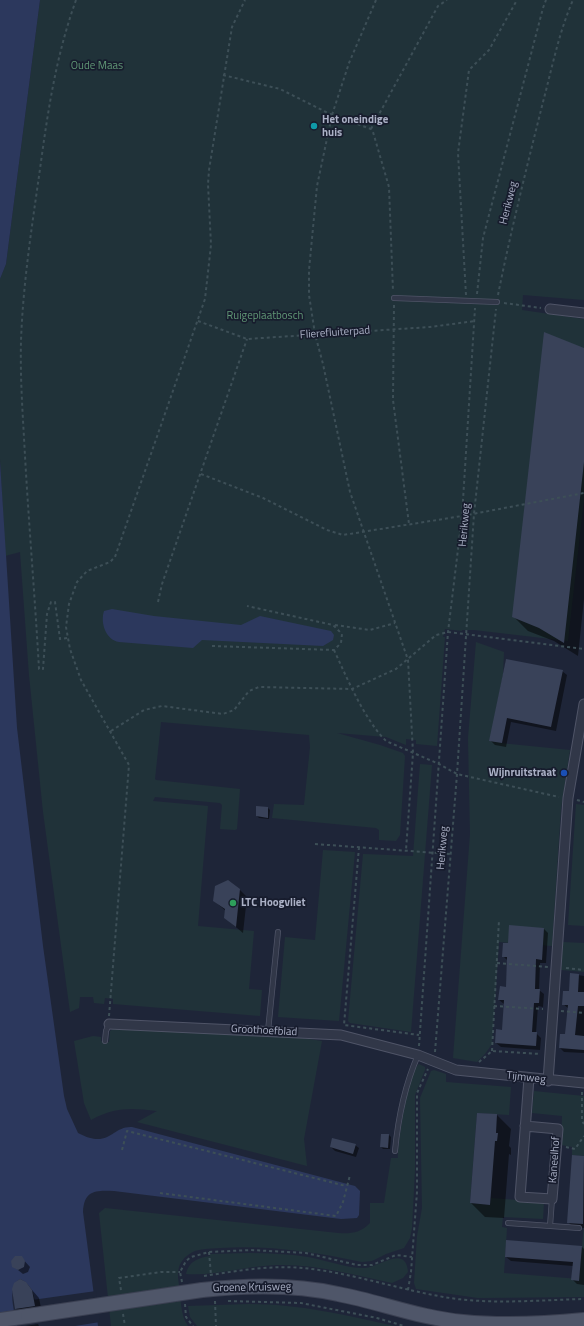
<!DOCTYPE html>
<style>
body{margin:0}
canvas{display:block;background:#1e2538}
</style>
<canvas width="584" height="1326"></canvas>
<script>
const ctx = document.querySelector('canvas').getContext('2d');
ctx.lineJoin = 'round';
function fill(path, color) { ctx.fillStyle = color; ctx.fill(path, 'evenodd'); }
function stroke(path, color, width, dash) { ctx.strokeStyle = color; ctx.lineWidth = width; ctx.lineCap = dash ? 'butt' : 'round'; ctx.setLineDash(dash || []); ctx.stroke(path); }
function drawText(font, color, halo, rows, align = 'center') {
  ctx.font = font + ' "Titillium Web",sans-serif'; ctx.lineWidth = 3.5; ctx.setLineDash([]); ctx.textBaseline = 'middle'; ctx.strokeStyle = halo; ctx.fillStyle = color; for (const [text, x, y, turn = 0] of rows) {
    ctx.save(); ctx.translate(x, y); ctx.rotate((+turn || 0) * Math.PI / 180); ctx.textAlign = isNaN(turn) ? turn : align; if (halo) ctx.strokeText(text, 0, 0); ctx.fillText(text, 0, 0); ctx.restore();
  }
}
fill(new Path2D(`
 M40,0H584V300L523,295L522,310L584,319V499L568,641L474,630H462V631L445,629L443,637H445L437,746L416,744V740L406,739V745L386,737L337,733L380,745L403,753L405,756L400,835L396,841L379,840V830L376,828L272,818L274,804L304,805L310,747L309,735L161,722L155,779L156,780L240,789L237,829L235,830L220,829L222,805L220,803L155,797L153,801L208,806L198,926L254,931L249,989L262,990L260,1016L113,1004V999L105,998L104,1004L94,1003L93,997H80L79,1008L70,1012L43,812L29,675L20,552L5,556L0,459V279L6,264Z
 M476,642L504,652L500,743L570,750L561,809L552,946L499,942L492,1044L485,1054L477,1062L453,1058L470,834L468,738Z
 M420,764L432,765L411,1032L350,1023L348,1021L363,854L413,856Z
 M576,804L584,805V926L568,925Z
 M323,850L355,852L339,1021L278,1017L285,937L315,940Z
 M562,942L584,943V972L561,970Z
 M113,1029L296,1037L322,1041L304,1139L307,1166L137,1122L157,1111C131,1108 115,1107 91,1120L84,1103L74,1041L93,1036L101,1037V1041L109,1042L110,1031Z
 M419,1064L425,1067V1070L415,1095V1170L412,1228L410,1238L404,1248L386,1254L372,1261L362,1262C314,1252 269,1245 220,1248C210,1249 196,1248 188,1255C177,1263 177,1273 179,1285C181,1298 180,1315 188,1326H111L99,1213L105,1208L338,1233C350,1234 361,1233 370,1223V1203H384L391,1158H398C398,1144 408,1070 419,1064Z
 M434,1070L446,1074V1082L511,1087L509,1115L477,1113L470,1203L490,1205L491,1198L544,1202L543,1219L503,1217L502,1227L507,1228L504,1273L579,1279L584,1224V1297L478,1298L416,1289L414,1283L417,1236L422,1208L420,1098L431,1071Z
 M534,1091L584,1096V1156L572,1155V1147L561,1145L562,1116L532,1113Z
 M249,1253C269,1253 288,1254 308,1257C325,1260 349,1269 365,1268C379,1267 406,1244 408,1272L403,1278L392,1283C354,1275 317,1264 277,1265C246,1266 216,1276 186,1274C189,1261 198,1258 210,1256V1254Z
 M249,1304C300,1304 345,1315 395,1326H197L190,1317L188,1306Z`), '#203239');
fill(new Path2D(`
 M0,0H40L6,264L0,279Z
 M0,461L17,728L43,946L64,1096L67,1109L78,1133C110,1150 111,1126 132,1127L355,1186L360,1191L359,1215L357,1218L341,1219L114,1191C96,1190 84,1190 83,1212L98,1326H38C36,1310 37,1286 20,1279C6,1288 15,1312 17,1326H0Z
 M112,609L154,616L241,625L260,616L331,631L334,635L333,640L323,646L202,640L193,648L119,642C106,640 100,623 104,611Z`), '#2c385d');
fill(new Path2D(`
 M96,1291L100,1322L75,1326H36L32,1300Z`), '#1e2538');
fill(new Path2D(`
 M584,349V599L578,656L554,641L528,631L514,617Z
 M506,660L562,671L567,675L556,731L511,722L506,747L495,745L490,740Z
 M257,807L268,808L270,810L269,819L259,818L257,816Z
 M239,889L247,897L243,933L225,918L226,911L214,901Z
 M510,926L544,929L548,933L546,963H540L539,990L544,994L543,1007L538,1006L536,1033L541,1038L540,1050L501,1047L496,1043L503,1031L504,1004L499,1000L507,988L508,961L503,956L509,944Z
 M571,974L584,976V1053L564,1052L560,1048L566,1035L569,1009L563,1004L570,992Z
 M497,1115L511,1129L509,1146L511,1148V1155L509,1154L504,1218L485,1217L471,1203Z
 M389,1135L391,1137L390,1149H383L381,1147Z
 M355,1145L359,1148L356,1157L335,1151L331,1147Z
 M573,1156L584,1157V1228L573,1227L568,1222Z
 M582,1247L584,1249V1285L577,1284L572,1279L573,1266L511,1261L506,1257Z
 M21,1257L30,1267L28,1272L23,1274L13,1266Z
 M26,1283L39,1298L42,1313L23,1316L16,1309Z
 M38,1324L39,1326H25Z`), '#0007');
fill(new Path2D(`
 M544,332L584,348V462L564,643L539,628L512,617Z
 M506,659L563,670L551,727L507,718L502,743L489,741Z
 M256,806L268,807V818L256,816Z
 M228,880L240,889L236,927L224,918L225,909L213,901L215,886Z
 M509,925L544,928L542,960L536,959L535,989H540L539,1003H534L532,1032H537L536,1046L495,1043L496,1029L502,1030L504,1000H498L500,986L506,987L507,957H502L503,943H508Z
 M570,973L579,974L578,992H584V1006H578L575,1035L584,1036V1050L559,1048L560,1034H565L568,1005H562L563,991H569Z
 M477,1113L497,1114L496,1133H498L497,1141H495L490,1205L470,1203Z
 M381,1134H389L388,1148L380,1147Z
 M332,1138L356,1144L353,1154L330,1147Z
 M572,1155L584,1156L583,1224L567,1223Z
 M506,1240L582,1246L579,1281L571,1280L573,1262L505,1257Z
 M15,1256H22L25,1261L24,1267L18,1270L12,1267L11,1261Z
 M20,1279L26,1282L32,1290L35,1306L15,1309L12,1289L14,1283Z`), '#394259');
const service = new Path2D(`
 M394,298L497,302
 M268,1031L278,932
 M105,1041L106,1031L109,1024
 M395,1151C398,1119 405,1085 418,1055
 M508,1223L579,1228
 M550,1226L552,1199`);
const minor = new Path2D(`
 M550,309L584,313
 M109,1024L341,1035L418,1055L456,1070L584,1083
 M548,1081L568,798L584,704
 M525,1126L558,1129L552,1199L520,1197L529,1078`);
const primary = new Path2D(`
 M202,1290C248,1285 294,1284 338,1294C380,1302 420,1318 463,1322C503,1326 544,1324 584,1320
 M0,1320L28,1316`);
stroke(service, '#4f5467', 6);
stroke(minor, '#4f5467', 11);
stroke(primary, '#3b4052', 16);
stroke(new Path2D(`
 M376,0L349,63L332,115L317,186L309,270V295L315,334L323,364L350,492L408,660L413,753L406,850
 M223,75L280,89L332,115L371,129L373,132L389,187L393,291
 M371,129L438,6L447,0
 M477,294L483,238L543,8L546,0
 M466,295L458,153L469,70L489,50L517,0
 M498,295C511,230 527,166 543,102C552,68 559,32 573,0
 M504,303L541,308
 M394,305L393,400L409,524
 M198,321L247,339L430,327L475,321
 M201,474L263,498L327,530L343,535L462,516L584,493
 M158,602L162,584L247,339
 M335,625L370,630L395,623
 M67,638L60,639L55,602H51L47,614L43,669H39C35,598 29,527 25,456C23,418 20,379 21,341C23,283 32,226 40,169C48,110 56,56 76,0
 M212,646L334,650L341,643L342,634L333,625L247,606
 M334,650C347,678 364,719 386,741L439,764L457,774L559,797
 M111,731L144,710L162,706L223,714L234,710L249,691L259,687L352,689L396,669L436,635L448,632L584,649
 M577,800L584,802
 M315,844L450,854
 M359,847L344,1025L419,1035
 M497,963L548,967
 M566,968L584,970
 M494,1006L543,1009
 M561,1011L584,1013
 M109,1016L129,765L81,680L70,649L66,627L69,604L77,582L87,571L110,562L115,557L205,299L211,245L208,184L209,170L232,27L245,0
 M419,1046L448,632L462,516L475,308
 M492,1051L499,920
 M435,1052L457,774L474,514L496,309
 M479,1062L492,1051L540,1054
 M582,1092V1121L584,1124
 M566,1147L575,1149L584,1136
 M122,1150L127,1131L346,1186
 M160,1193L336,1216L343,1202L350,1175
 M209,1252L211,1275
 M204,1276C236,1271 270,1265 303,1268C355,1273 405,1292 457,1299C499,1304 542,1300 584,1299
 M182,1282L180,1272L186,1261L191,1257L209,1252L251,1250L306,1253L357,1265H372L396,1255L412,1257
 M121,1290L119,1278L161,1272H180
 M408,1290L411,1272L417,1192V1093L428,1069
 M215,1301L216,1326
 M228,1301L301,1303L377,1318L404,1326
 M185,1304L186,1317L193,1326
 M123,1314L125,1326`), '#3d4f57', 2, [3, 3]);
stroke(service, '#313748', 4.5);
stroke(minor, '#313748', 9);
stroke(primary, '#4f5669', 14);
const primaryBridge = new Path2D(`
 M28,1316L202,1290`);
stroke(primaryBridge, '#3b4052', 16, []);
stroke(primaryBridge, '#4f5669', 14);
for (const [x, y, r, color] of [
 [314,126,4,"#0f9aa8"],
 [564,773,4,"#1a4fb4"],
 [233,903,4,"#2e9e5b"]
]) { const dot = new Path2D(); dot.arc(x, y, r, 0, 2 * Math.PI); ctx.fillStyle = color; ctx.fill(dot); stroke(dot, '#171c2d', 1.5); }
drawText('11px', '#619876', '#171c2d', [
 ["Oude Maas",97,66],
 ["Ruigeplaatbosch",265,316]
]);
drawText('bold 11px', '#abb1c6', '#171c2d', [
 ["Het oneindige",322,120],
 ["huis",322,133],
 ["Wijnruitstraat",556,773,"right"],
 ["LTC Hoogvliet",241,903]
], 'left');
drawText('11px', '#abb1c6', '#171c2d', [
 ["Herikweg",509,203,-76],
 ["Flierefluiterpad",335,333,-4],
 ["Herikweg",465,525,-85],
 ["Herikweg",443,848,-85],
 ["Groothoefblad",264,1031,3],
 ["Tijmweg",526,1078,6],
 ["Kaneelhof",555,1160,-86],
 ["Groene Kruisweg",252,1288,-1]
]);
</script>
